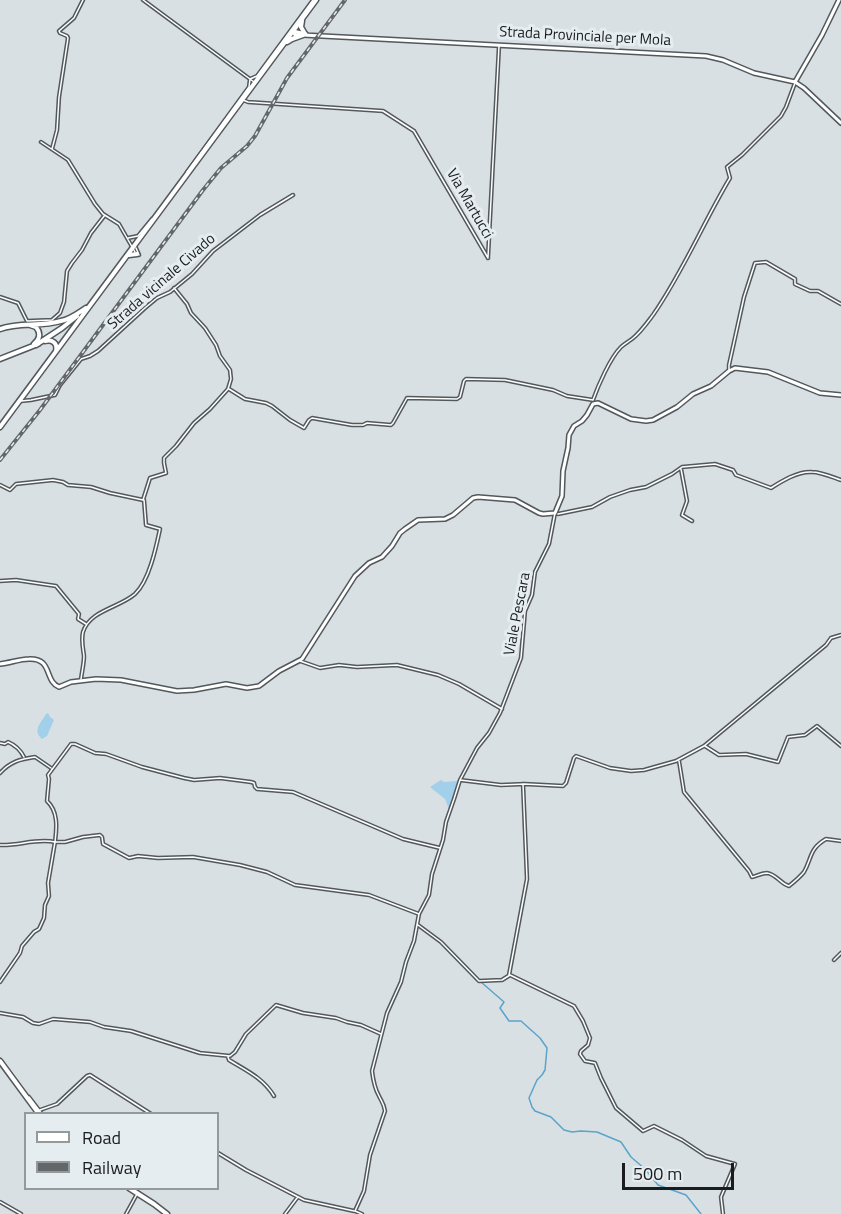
<!DOCTYPE html>
<style>
body{margin:0}
#map{position:relative;width:841px;height:1214px;overflow:hidden;background:#d9e0e3;font-family:"Titillium Web",sans-serif}
canvas{display:block}
.legend{position:absolute;left:24px;top:1112px;width:195px;height:78px;box-sizing:border-box;background:#e6edf1;border:2px solid #94999c;margin:0;padding:8px 10px;list-style:none;font-size:18px;color:#1a1c1d}
.legend li{display:flex;align-items:center;gap:12px;height:30px}
.legend b{width:30px;border:2px solid #94999c}
.scale{position:absolute;left:622px;top:1163px;width:112px;height:27px;box-sizing:border-box;border:3px solid #1a1c1d;border-top:0;padding-left:8px;font-size:18px;line-height:21px;white-space:nowrap;color:#1a1c1d;-webkit-text-stroke:4px #e6edf1;paint-order:stroke}
</style>
<div id="map">
<canvas width="841" height="1214"></canvas>
<ul class="legend">
<li><b style="height:8px;background:#fff"></b>Road</li>
<li><b style="height:8px;background:#646769"></b>Railway</li>
</ul>
<div class="scale">500 m</div>
</div>
<script>
const ctx = document.querySelector('canvas').getContext('2d');
ctx.lineJoin = 'round';
function fill(path, color) { ctx.fillStyle = color; ctx.fill(path, 'evenodd'); }
function stroke(path, color, width, dash) { ctx.strokeStyle = color; ctx.lineWidth = width; ctx.lineCap = dash ? 'butt' : 'round'; ctx.setLineDash(dash || []); ctx.stroke(path); }
function drawText(font, color, halo, rows, align = 'center') {
  ctx.font = font + ' "Titillium Web",sans-serif'; ctx.lineWidth = 6; ctx.setLineDash([]); ctx.textBaseline = 'middle'; ctx.strokeStyle = halo; ctx.fillStyle = color; for (const [text, x, y, turn = 0] of rows) {
    ctx.save(); ctx.translate(x, y); ctx.rotate((+turn || 0) * Math.PI / 180); ctx.textAlign = isNaN(turn) ? turn : align; if (halo) ctx.strokeText(text, 0, 0); ctx.fillText(text, 0, 0); ctx.restore();
  }
}
fill(new Path2D(`
 M48,713L50,717L54,720L47,736L42,739C32,730 41,723 46,714Z
 M441,780L444,782L457,781L458,783L449,809L445,799L430,787Z`), '#a2cfe9');
stroke(new Path2D(`
 M475,979L479,982
 M481,982L504,1002L500,1008L509,1021H521L540,1038L547,1048L545,1070L542,1075L537,1080L529,1098L532,1107L535,1111L551,1117L564,1130L572,1132L581,1131L597,1132L621,1142L631,1157L645,1169L658,1185L686,1195L701,1214`), '#5aa4cb', 1.5);
const minor = new Path2D(`
 M143,0L254,82
 M243,100L248,102L383,111L414,131L488,258
 M41,142L68,160L95,204L103,214L119,224L135,252
 M52,149L57,130L59,97L68,38L67,36L60,33L59,31L74,18L83,0
 M187,172L249,87L250,79L257,76L313,0
 M128,238L138,236L152,219
 M136,248L139,255
 M488,257L499,46
 M0,297L18,303L27,321L52,320L60,313L64,302L67,271L72,263L82,250L91,233L105,215
 M729,370V365L744,297L755,263L766,262L795,279V284L797,285L810,291H818L841,304
 M229,389L245,399L266,403L272,406L290,420L304,428L309,420L312,418L352,425H363L367,423L391,425L393,423L407,398L457,399L460,397L464,381L466,379L505,380L553,390L567,396L593,400
 M593,400C598,386 610,358 621,347C624,344 628,342 632,339C640,333 647,323 653,315C683,272 703,223 730,178L727,167L742,155L781,116L786,107L795,83
 M21,401L31,400L55,395L60,385L81,359L90,356L98,351L145,308L157,298L170,292L192,274L213,251L260,215L293,195
 M681,469L687,501L682,515L692,521
 M0,485L10,490L16,484L53,480L63,482L68,485L91,487L110,493L143,500L150,478L166,473L164,463V458L176,446L194,423L210,409L228,389L231,379L230,370L220,356L216,345L205,328L191,313L187,304L174,288
 M558,514L592,507L610,497L630,490L646,487L672,474L682,467L715,464L733,470L736,475L771,488C782,481 798,471 812,472C821,472 832,477 841,480
 M0,581L16,580L56,586L79,614L78,619L86,624
 M300,661L320,668L339,665L357,667L397,665L438,675L459,684L502,709
 M81,679C82,671 84,663 84,656C83,648 81,640 83,632C90,610 119,608 135,594C149,581 156,548 160,529L146,525L144,500
 M0,743L5,744L8,742C15,745 21,751 24,757
 M705,746L719,755L746,754L778,762L788,737L805,735L817,726L841,746
 M679,761L684,792L749,871L752,877C757,876 762,873 767,873C776,874 781,884 789,886C794,882 800,877 804,872C812,858 809,849 826,839L841,841
 M0,773C10,762 20,759 35,757L51,768
 M460,780L501,785L525,784L563,786L566,783L574,758L576,756L610,768L631,771L644,770L676,761L704,746L826,645L831,638L841,635
 M0,845C19,846 36,838 55,842L48,883L49,896L45,905L44,918L39,929L34,932L22,946L20,953L0,982
 M419,914L369,895L295,885L267,872L240,865L193,857L158,858L138,856L129,858L103,844L102,837L100,835L83,837L65,842H55C57,827 58,811 47,801L49,779L48,775L71,744H75L95,753L106,754L142,767L184,778L194,780L220,778L251,782L254,783L255,787L257,789L293,792L403,839L440,848
 M418,925L441,942L479,981L502,980L510,975L574,1006L583,1021L590,1038L588,1045L581,1051L580,1054L585,1061L595,1063L601,1078L616,1108L643,1131L654,1126L682,1140L706,1156L735,1164L721,1197L723,1214
 M834,960L841,953
 M509,975L527,879L523,784
 M0,1013L23,1017L33,1023L39,1024L53,1019L90,1022L104,1027L131,1031L200,1053L230,1056L235,1052L246,1034L276,1005L303,1013L336,1018L347,1022L361,1025L381,1034
 M228,1057L229,1060C247,1071 263,1078 274,1096
 M29,1097L42,1114
 M40,1110L57,1104L87,1076L90,1075L151,1114
 M218,1153L246,1170L304,1200L354,1211
 M0,1202L21,1214
 M126,1214L137,1194
 M285,1214L297,1198
 M362,1214L355,1211L364,1191L370,1155L385,1111C384,1104 382,1102 379,1096C375,1089 373,1079 372,1071L387,1013L401,982L406,962L414,941L419,914L429,895L432,874L443,840L446,822L454,799L460,780L477,748L489,733L500,713L521,658L525,611L532,595L535,572L549,544L555,513`);
const tertiary = new Path2D(`
 M293,31L295,35H303L706,56L723,60L754,73L795,82L804,88L841,123
 M293,31L306,34
 M795,82L822,35L839,0
 M0,664C10,663 20,659 29,659C53,658 44,681 59,687L71,682L96,679L121,680L177,691L194,690L226,684L247,688L259,686L279,671L302,659L355,576L369,563L382,557L392,546L400,533L405,529L418,520L445,519L453,515L473,498L478,497L515,500L539,513L543,514L555,513L562,496L563,471L568,448L569,435L574,426L582,421L587,415L593,404L598,403L631,419L646,421L653,420L677,407L693,394L711,386L729,371L735,368L768,372L820,393L841,395`);
const secondary = new Path2D(`
 M302,21L301,27L305,34
 M287,42L292,39L303,35
 M129,255L137,254
 M30,325L36,327C41,333 40,339 34,344
 M0,329C19,322 41,327 61,321C71,319 78,313 86,308
 M45,341C52,339 58,343 56,351
 M36,345L62,328L77,316
 M0,359L38,344
 M0,427L316,0
 M0,1061L39,1114
 M129,1188L154,1204L167,1214`);
stroke(minor, '#52585b', 4.5);
stroke(tertiary, '#52585b', 6);
stroke(secondary, '#52585b', 7);
stroke(minor, '#fff', 1.5);
stroke(tertiary, '#fff', 3);
stroke(secondary, '#fff', 4);
const rail = new Path2D(`
 M0,460L40,410L203,190L221,168L247,146L255,136L287,78L345,0`);
stroke(rail, '#646769', 4);
stroke(rail, '#e6edf1', 1.5, [4.5]);
drawText('15px', '#1a1c1d', '#e6edf1', [
 ["Strada Provinciale per Mola",585,37,3],
 ["Via Martucci",469,204,60],
 ["Strada vicinale Civado",162,282,-41],
 ["Viale Pescara",518,614,-79]
]);
</script>
